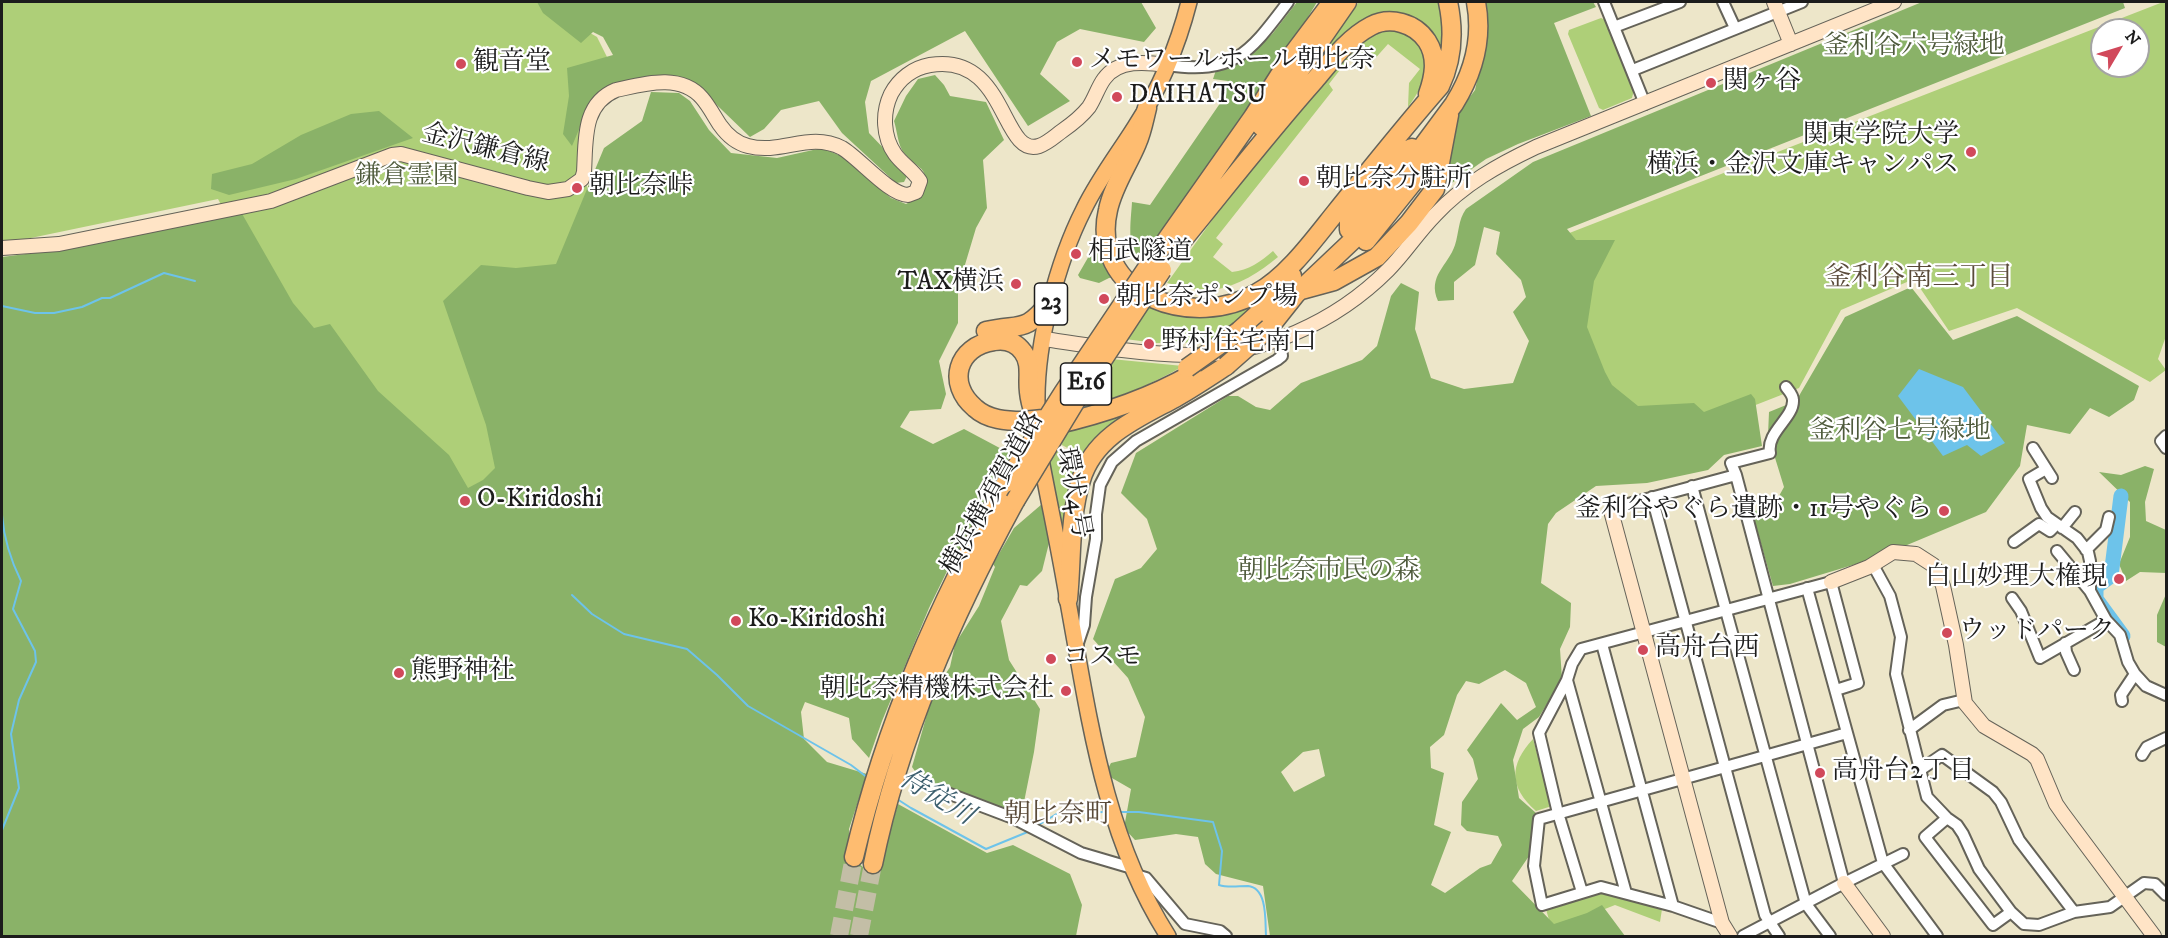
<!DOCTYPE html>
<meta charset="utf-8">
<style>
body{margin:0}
#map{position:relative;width:2168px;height:938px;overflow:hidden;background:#ede6c9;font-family:"IM FELL DW Pica",serif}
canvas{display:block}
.frame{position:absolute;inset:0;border:3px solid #1c1c1c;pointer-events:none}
.north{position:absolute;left:2090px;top:18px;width:60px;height:60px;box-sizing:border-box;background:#fff;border:2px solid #a4a4a4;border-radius:50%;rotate:52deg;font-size:16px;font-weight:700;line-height:24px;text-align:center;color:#1c1c1c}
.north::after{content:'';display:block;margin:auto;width:21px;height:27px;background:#d1495b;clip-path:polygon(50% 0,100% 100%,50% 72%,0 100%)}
</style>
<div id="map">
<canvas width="2168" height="938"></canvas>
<div class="frame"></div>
<div class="north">N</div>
</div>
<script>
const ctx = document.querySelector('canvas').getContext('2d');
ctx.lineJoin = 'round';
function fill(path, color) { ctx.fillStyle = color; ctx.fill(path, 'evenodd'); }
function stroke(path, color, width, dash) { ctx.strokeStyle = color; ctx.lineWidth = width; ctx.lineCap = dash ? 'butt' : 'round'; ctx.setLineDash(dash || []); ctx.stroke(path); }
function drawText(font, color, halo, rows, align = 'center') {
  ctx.font = font + ' "IM FELL DW Pica","Noto Serif JP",serif'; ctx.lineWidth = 4.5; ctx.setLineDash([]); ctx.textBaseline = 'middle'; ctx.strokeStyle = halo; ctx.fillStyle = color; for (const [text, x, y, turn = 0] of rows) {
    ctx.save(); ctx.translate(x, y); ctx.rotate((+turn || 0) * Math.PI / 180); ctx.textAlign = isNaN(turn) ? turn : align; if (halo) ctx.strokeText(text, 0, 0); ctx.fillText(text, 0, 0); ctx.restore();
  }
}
fill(new Path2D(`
 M2,2H541L544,6L597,37L611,65L578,93L580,138L592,223L537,458L460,496L282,321L218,199L2,244Z
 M1359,2H1443L1448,19L1440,74L1436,44L1389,15L1312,76L1308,73Z
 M2163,2H2166V336L2158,359L2166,370L2150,382L2017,308L1949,331L1914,279L1841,310L1799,388L1628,455L1554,239ZM2102,30H2138V66H2102Z
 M1601,18L1606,20L1634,90L1632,98L1603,110L1599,108L1568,34L1569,30Z
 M1379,28C1384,28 1392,27 1397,28C1404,30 1413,35 1417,40C1436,61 1423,87 1408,107L1409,83L1420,69L1388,44L1372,62L1357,48L1329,84L1333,90L1216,238L1223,244L1213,257L1232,272C1249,270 1260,262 1273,251L1278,257C1260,272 1238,286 1214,290C1199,292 1181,286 1167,283L1268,142L1362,37Z
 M1290,273L1217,342L1156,343L1125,339L1151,304L1214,312Z
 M1111,359L1183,366C1151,385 1116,399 1080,407Z
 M1174,389L1086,458L1062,445L1061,440L1069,426Z
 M1056,446L1085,463L1067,567L1048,460Z
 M1533,739L1552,806L1536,811C1509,787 1509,765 1533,739Z
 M1609,890L1662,909L1660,922L1615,905L1552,930L1545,906Z`), '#aecf78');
fill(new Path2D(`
 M537,2H1141L1156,28L1144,42L1080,29L1057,42L1040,74L1070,101L1028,126L965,31L871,81L865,102L869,133L908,174L904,182L896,183L842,133L819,101L781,110L764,129L750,137L695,84L682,79L634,82L588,108L572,146L563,134L569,96L567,68L613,55L603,37L593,32L581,43L543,13Z
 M1297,2H1317L1271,79L1144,264C1125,253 1131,221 1132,202L1150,205L1223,99L1228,81L1213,79L1216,70L1250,56L1273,33Z
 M1484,2H1593L1596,7L1554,23L1591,116L1518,144L1486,159L1442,190L1457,114L1475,90L1488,31Z
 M1922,2H2123L2125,8L1567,229L1576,240H1615L1594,281L1587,327L1605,372L1612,385L1638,406L1694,403L1704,412L1751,394L1755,399L1762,446L1724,455L1708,470L1647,483L1596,486L1556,513L1548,524L1541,583L1571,603L1570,627L1560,649L1562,679L1539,717L1523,729L1513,760L1519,798L1536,813V823L1529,856L1512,881L1554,924L1587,913L1602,905L1625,936H1270L1263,886L1216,874L1205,864L1198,837L1176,834L1135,840L1124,828L1131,789L1105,774L1111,763L1136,757L1145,717L1128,678L1093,639L1115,579L1141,568L1157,549L1147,519L1121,493L1136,453L1228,396H1238L1256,407L1270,410L1301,383L1362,360L1377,346L1391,296L1401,283L1419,292L1415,329L1431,378L1464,389L1513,383L1529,341L1513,312L1526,297L1521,280L1496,254L1500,232L1484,227L1475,265L1454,282V300L1438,301C1427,276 1448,266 1455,245C1459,233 1458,220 1466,209L1533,162ZM1505,670L1526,683L1536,707L1517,720L1501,703L1467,750L1473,759L1478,779L1462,802L1461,825L1467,831L1498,836L1502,845L1491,864L1480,868L1445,893L1431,885L1451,832L1434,825L1444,773L1431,768L1430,747L1444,735L1457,695L1466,681L1479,684ZM1319,749L1325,776L1294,792L1281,772L1303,752Z
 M935,75L944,85L950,96L986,102L1004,140L983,160L987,208L976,228L958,288V323L939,361L946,394L941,409L910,411L900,427L933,444L964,429L1011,454L978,512L964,544L949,567L929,608L882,721L869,758L852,739L849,718L805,702L801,712L804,739L827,762L867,774L849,829L850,855L864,868L878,872L898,804L987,853L1013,845L1070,874L1082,905L1076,936H2V257L81,247L241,212L293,303L314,328L330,324L378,391L449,455L468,488L483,480L495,468L486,425L443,301L481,265L516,268L556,264L604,148L642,121L651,92L679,93L690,101L709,130L731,153L777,158L822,148L841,156L891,198L906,204L921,196C930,164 922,174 904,153C898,146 897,130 894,121L906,96L918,79Z
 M379,111L413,138L296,179L229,195L211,189L212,174L252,164L301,135L351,114Z
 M1101,235L1117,277L1109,278L1099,283L1080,278L1078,275Z
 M1911,287L1953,340L2017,316L2139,386L2134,400L2109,417L2090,408L2070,434L2027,425L2020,466L1986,512L1876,558L1790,584L1773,586L1752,512L1774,505L1784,487L1768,435L1769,412L1796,401L1845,317Z
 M2145,466L2154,469L2145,502L2146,521L2166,530V576V573L2140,572L2126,581L2119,564L2130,537V502L2099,472L2121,475Z
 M1042,504L1049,543L1042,571L1027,586L1020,585L1001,621L1009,660L1040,709L1034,752L1024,802L1005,809L920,778L912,767L933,693L950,667L955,644L979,606L995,567L993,564L1014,528Z
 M2166,594V647L2157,642V615Z`), '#8ab268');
fill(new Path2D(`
 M1919,369L1963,387L2005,443L1981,456L1967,445L1943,456L1898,396Z`), '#6dc3ea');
stroke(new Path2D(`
 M2,306L35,313H54L82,307L102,298H110L164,273L195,281
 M2,515C4,539 10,559 21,581L13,609L35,651L36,662L19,700L11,734L19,788L2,830
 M572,595L592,614L624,634L687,649L717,675L748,706L851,765L868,778
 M897,799L911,808L986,849L1030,831
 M1117,812H1139L1213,822L1222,851L1219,885C1228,888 1238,886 1248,886C1268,888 1265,922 1266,936
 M1037,826L1058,813L1106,812`), '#6dc3ea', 2);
stroke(new Path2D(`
 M2121,496L2111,576L2096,587V599L2123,636`), '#6dc3ea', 15);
stroke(new Path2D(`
 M839,936L854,857
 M859,936L873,864`), '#c3bea6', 18, [18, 9]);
const street = new Path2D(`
 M1604,2L1645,104
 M1723,2L1735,28
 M1614,27L1680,2
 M1167,65C1235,75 1250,52 1288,2
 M1633,70L1802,2
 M2166,436L2161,441L2166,448
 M2033,448L2052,478
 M2046,469L2029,479L2041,508L2047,517L2077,538L2088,552L2090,561V591L2106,620L2120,635L2128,662L2135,674L2146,686L2166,695
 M1736,475L1731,463L1770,453C1766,432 1794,418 1793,400C1793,395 1789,391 1786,387
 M1692,486L1806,904L1830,936
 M1652,497L1765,915L1779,936
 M1611,511L1617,507L1736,475L1844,883
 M2062,528L2075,512
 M2014,542L2039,524L2050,531L2056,525
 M2086,550L2106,530L2109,517
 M2057,551L2090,591
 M1873,565L1890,596L1901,637L1896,674L1927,797L1947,818L1957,825L1963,834L1979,869L2011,912L2024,924L2039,925L2074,912L2110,907L2144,883L2155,884L2166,895
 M1807,588L1883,863L1937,936
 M2012,598L2021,611L2040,658L2106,620
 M2065,643L2066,652L2074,670
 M1602,644L1673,906
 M1077,646L1084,625L1086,597L1096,539V514L1100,485L1112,462L1136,441L1277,360L1282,356L1280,339
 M1567,680L1626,893
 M2122,701L2121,695L2135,674
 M1909,730L1943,705L1964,700
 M2142,755L2147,747L2166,738
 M1920,770L1942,755L1993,792L2001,802L2019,840L2074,912
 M942,791L1013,818L1081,853L1132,868
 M1947,818L1925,837L1993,925L2011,912
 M1136,875L1146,878L1185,924L1220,931L1226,936
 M1582,892L1558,813L1539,733L1567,680L1572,664L1581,649L1831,582L1858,683L1836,690
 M1722,923L1673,906L1601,887L1542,905L1534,866L1539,819L1847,733
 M1743,936L1844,883L1903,854`);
const secondary = new Path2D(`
 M1774,2L1791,44
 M2,248L59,244L271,201L392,155L401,154L528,188L548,192L568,189L582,179L584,172C586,141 582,104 616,90C644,84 680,73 702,98C709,106 714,116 720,125C727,135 736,143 748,146C782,155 809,131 842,148C859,158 890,195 908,195L916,192L920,181C913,170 902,164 895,154C883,137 882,113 891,94C899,79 913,68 930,65C1007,52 1001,158 1039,146C1048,143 1055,136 1062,131C1072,124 1082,116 1089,107C1095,98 1098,87 1104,79C1118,59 1146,62 1167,65
 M1044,339C1091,346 1140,354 1188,355C1262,356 1336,322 1388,270C1405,253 1418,232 1435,215C1464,184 1498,165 1536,147L1894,2
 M1611,511L1722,923L1730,936
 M1831,582L1869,567L1893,552L1916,554L1933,565L1938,573L1943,586L1956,645L1965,703L1984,726L2032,754L2037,759L2056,804L2063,814L2154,936
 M1844,883L1883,936`);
const primary = new Path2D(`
 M1037,403C1036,343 1057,262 1084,209C1098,180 1118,154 1135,127C1159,90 1178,45 1189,2
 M1040,454C1049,503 1060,552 1068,602C1089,717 1104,836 1168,936`);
const highway = new Path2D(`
 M1147,108C1144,120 1142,132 1137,143C1128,165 1113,186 1108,210C1099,248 1117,283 1152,298C1186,313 1226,311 1257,293C1287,277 1315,238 1336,212C1370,170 1404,127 1440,86C1453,59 1454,30 1448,2
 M1261,126L1347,2
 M1349,230V221L1399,154L1412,148
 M1366,241L1443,145
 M1177,247C1223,191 1267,134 1315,80C1331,61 1348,38 1371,26C1390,16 1415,23 1427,41C1438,58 1434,77 1428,94
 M1151,262L1253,117L1293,54L1332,2
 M1301,290L1334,281L1377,257L1409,223L1435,189L1449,115
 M1269,328L1296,294L1353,240L1454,104C1474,72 1483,39 1476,2
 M986,331C1022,323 1024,334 1051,301
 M1239,331L1260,312L1292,276
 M1023,421C1007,421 988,420 975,408C946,384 957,346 994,341C1006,339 1016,342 1023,352C1032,364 1027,378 1029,392C1030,403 1034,414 1037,424
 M1054,425C1103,414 1148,399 1192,374
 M1068,599C1072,560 1069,518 1081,480C1094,436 1138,418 1175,398C1193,388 1209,377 1226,366
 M854,857C886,722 939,603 1006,483
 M873,864C899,736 953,615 1015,501`);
stroke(street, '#656359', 14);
stroke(secondary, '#656359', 16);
stroke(primary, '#656359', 18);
stroke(highway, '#656359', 21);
stroke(street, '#fff', 10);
stroke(secondary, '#ffe4c6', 14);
stroke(primary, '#febc70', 15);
stroke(highway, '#febc70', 18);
const highwayBridge = new Path2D(`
 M1226,366L1269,328
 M1187,368L1239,331
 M1023,421L1053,418
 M1006,483L1063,393L1151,262
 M1015,501L1075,402L1162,270`);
stroke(highwayBridge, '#656359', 21, []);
stroke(highwayBridge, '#febc70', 18);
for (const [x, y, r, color] of [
 [1077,62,6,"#d1495b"],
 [461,64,6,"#d1495b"],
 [1711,83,6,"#d1495b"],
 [1117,97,6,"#d1495b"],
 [1971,152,6,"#d1495b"],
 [1304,181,6,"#d1495b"],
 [577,188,6,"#d1495b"],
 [1076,254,6,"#d1495b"],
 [1016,284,6,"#d1495b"],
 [1104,299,6,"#d1495b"],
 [1149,344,6,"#d1495b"],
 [465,501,6,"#d1495b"],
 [1944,511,6,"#d1495b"],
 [2119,579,6,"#d1495b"],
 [736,621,6,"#d1495b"],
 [1947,633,6,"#d1495b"],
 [1643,650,6,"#d1495b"],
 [1051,659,6,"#d1495b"],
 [399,673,6,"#d1495b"],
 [1066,691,6,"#d1495b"],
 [1820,773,6,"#d1495b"]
]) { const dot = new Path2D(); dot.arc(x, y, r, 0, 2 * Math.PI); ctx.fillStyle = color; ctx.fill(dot); stroke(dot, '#fff', 2); }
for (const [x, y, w] of [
 [1051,304,33],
 [1086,384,51]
]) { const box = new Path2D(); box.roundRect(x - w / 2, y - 21, w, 42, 4.5); ctx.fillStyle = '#fff'; ctx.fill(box); stroke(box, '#1c1c1c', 1.5); }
drawText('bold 24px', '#1c1c1c', null, [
 ["23",1051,304],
 ["E16",1086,384]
]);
drawText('26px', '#4f5b3c', '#fff', [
 ["釜利谷六号緑地",1914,48],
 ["鎌倉霊園",407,178],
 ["釜利谷七号緑地",1900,433],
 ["朝比奈市民の森",1329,573]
]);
drawText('26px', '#1c1c1c', '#fff', [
 ["メモワールホール朝比奈",1089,62],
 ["観音堂",473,64],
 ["関ヶ谷",1723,83],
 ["DAIHATSU",1129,97],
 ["関東学院大学",1959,137,"right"],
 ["横浜・金沢文庫キャンパス",1959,167,"right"],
 ["朝比奈分駐所",1316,181],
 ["朝比奈峠",589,188],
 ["相武隧道",1088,254],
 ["TAX横浜",1004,284,"right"],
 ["朝比奈ポンプ場",1116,299],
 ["野村住宅南口",1161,344],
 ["O-Kiridoshi",477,501],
 ["釜利谷やぐら遺跡・11号やぐら",1932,511,"right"],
 ["白山妙理大権現",2107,579,"right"],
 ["Ko-Kiridoshi",748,621],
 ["ウッドパーク",1959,633],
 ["高舟台西",1655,650],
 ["コスモ",1063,659],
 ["熊野神社",411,673],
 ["朝比奈精機株式会社",1054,691,"right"],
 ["高舟台2丁目",1832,773]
], 'left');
drawText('26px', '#1c1c1c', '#fff', [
 ["金沢鎌倉線",485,150,14],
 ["環状4号",1072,493,80],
 ["横浜横須賀道路",994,494,-61]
]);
drawText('27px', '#5a4b3a', '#fff', [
 ["釜利谷南三丁目",1919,279],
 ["朝比奈町",1058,816]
]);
drawText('italic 27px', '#3c5f6e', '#fff', [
 ["侍従川",936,799,31]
]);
</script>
